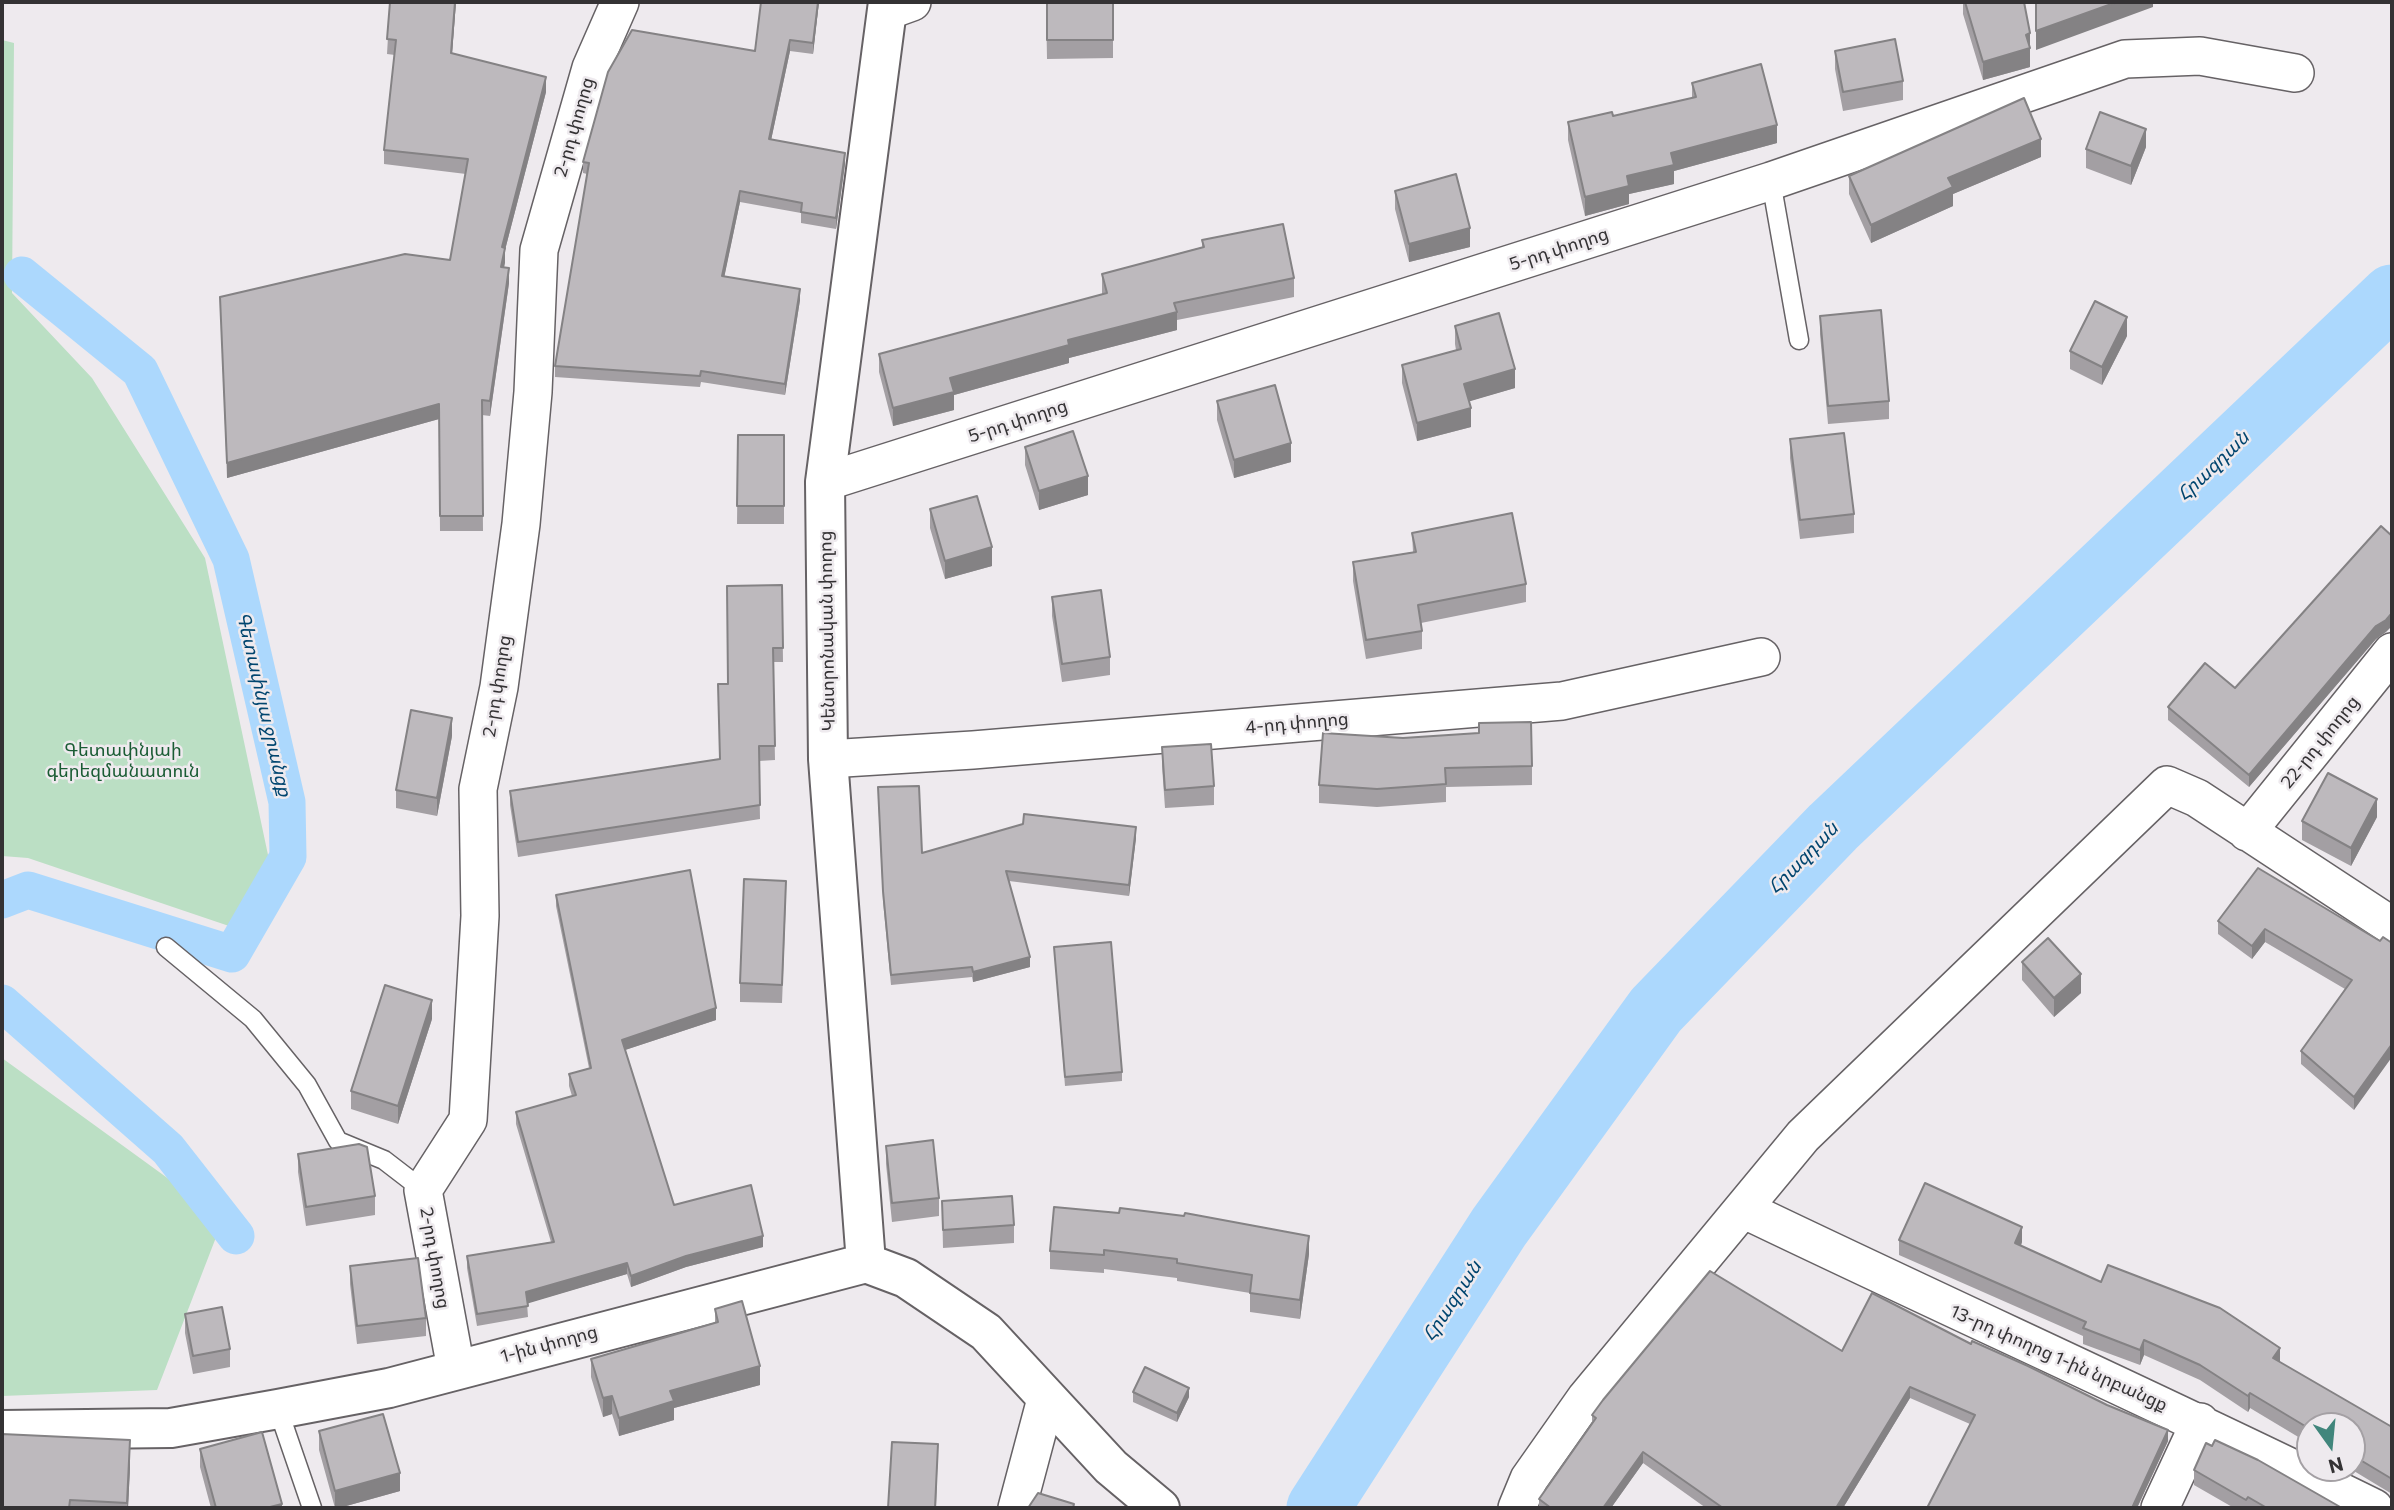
<!DOCTYPE html>
<meta charset="utf-8">
<style>
body{margin:0}
#map{position:relative;width:2394px;height:1510px;overflow:hidden;background:#eeeaee;font-family:Commissioner,sans-serif}
canvas{display:block}
.frame{position:absolute;inset:0;border:4px solid #343234;pointer-events:none}
.north{position:absolute;left:2296px;top:1412px;width:70px;height:70px;box-sizing:border-box;background:#eeeaee;border:2px solid #a4a0a4;border-radius:50%;rotate:165deg;font-size:19px;font-weight:700;line-height:28px;text-align:center;color:#343234}
.north::after{content:'';display:block;margin:auto;width:24px;height:32px;background:#41867c;clip-path:polygon(50% 0,100% 100%,50% 72%,0 100%)}
</style>
<div id="map">
<canvas width="2394" height="1510"></canvas>
<div class="frame"></div>
<div class="north">N</div>
</div>
<script>
const ctx = document.querySelector('canvas').getContext('2d');
ctx.lineJoin = 'round';
function fill(path, color) { ctx.fillStyle = color; ctx.fill(path, 'evenodd'); }
function stroke(path, color, width, dash) { ctx.strokeStyle = color; ctx.lineWidth = width; ctx.lineCap = dash ? 'butt' : 'round'; ctx.setLineDash(dash || []); ctx.stroke(path); }
function drawText(font, color, halo, rows, align = 'center') {
  ctx.font = font + ' Commissioner,"Noto Sans Armenian",sans-serif'; ctx.lineWidth = 5; ctx.setLineDash([]); ctx.textBaseline = 'middle'; ctx.strokeStyle = halo; ctx.fillStyle = color; for (const [text, x, y, turn = 0] of rows) {
    ctx.save(); ctx.translate(x, y); ctx.rotate((+turn || 0) * Math.PI / 180); ctx.textAlign = isNaN(turn) ? turn : align; if (halo) ctx.strokeText(text, 0, 0); ctx.fillText(text, 0, 0); ctx.restore();
  }
}
fill(new Path2D(`
 M2,40L14,43L12,293L92,378L205,558L271,869L229,926L28,858L2,856Z
 M2,1058L206,1206L220,1227L157,1390L2,1396Z`), '#bbdfc4');
stroke(new Path2D(`
 M2,900L28,890L232,954L288,857L287,802L231,559L140,371L22,275
 M2,1003L168,1149L236,1236`), '#acd8fd', 37);
stroke(new Path2D(`
 M1318,1508L1499,1227L1656,1010L1833,827L2392,296`), '#acd8fd', 63);
const service = new Path2D(`
 M1771,181L1799,340
 M166,947L253,1019L307,1085L338,1141L384,1160L423,1190
 M278,1409L312,1508`);
const minor = new Path2D(`
 M887,11L912,2
 M825,482L1771,181L2125,59L2200,56L2295,73
 M828,759L973,750L1562,701L1761,657
 M2247,832L2392,652
 M1743,1209C1953,1310 2165,1405 2374,1508
 M456,1369L423,1190L468,1120L480,916L478,789L499,687L521,524L533,392L539,250L591,68L620,2
 M1017,1508L1046,1399
 M1517,1508L1529,1479L1586,1398L1803,1136L2167,785L2197,798L2392,926
 M2160,1508L2200,1422`);
const secondary = new Path2D(`
 M866,1263L828,759L825,482L888,2
 M2,1430L171,1428L278,1409L389,1388L866,1263L906,1278L986,1332L1111,1467L1160,1508`);
stroke(service, '#666265', 21);
stroke(minor, '#666265', 40);
stroke(secondary, '#666265', 42);
stroke(service, '#fff', 18);
stroke(minor, '#fff', 37);
stroke(secondary, '#fff', 38);
fill(new Path2D(`
 M390,2H456L452,53L546,92L505,250L504,268L509,283L490,416L482,415L483,531H440L439,419L227,478L220,297L450,260L466,174L384,164V150L395,55L387,54Z
 M761,2H819L813,54L790,51L771,140L845,164L836,229L801,223V213L740,202L724,277L800,300L785,395L701,382L700,387L555,377V366L587,174L583,173V162L755,51Z
 M1046,2H1113V58L1047,59Z
 M1963,2H2024L2030,33V67L1983,80L1963,14Z
 M1835,51L1903,81V100L1843,111L1835,69Z
 M1692,83L1777,143L1674,171V184L1629,194V204L1585,216L1568,140V122L1613,116L1692,98Z
 M2146,147L2131,185L2086,168V149Z
 M2041,157L1953,194V206L1871,243L1849,194V176Z
 M1395,191L1470,247L1409,262L1395,209Z
 M1202,240L1294,278V297L1177,320V330L1069,358V363L954,395V410L893,426L879,372V354L1102,295V274L1202,247Z
 M1820,316L1889,401V419L1828,424L1820,334Z
 M1455,326L1515,388L1469,401L1471,427L1417,441L1402,383V365L1456,350L1455,344Z
 M2127,336L2102,385L2070,369V351Z
 M1217,401L1291,462L1234,478L1217,420Z
 M738,435H784V524H737Z
 M1790,439L1854,514V533L1800,539L1790,458Z
 M1025,447L1088,495L1039,510L1025,465Z
 M930,509L992,566L945,579L930,528Z
 M1412,533L1526,584V602L1421,623L1422,631V649L1366,659L1353,581V562L1413,552Z
 M782,585L783,662H773L775,760L759,761L760,819L518,857L510,805V791L719,759L728,684Z
 M1052,597L1110,657V675L1062,682L1052,616Z
 M2386,632L2376,639L2249,787L2168,720V707L2235,688Z
 M1323,733L1532,766V785L1446,787V802L1377,807L1319,803V785Z
 M452,736L437,816L396,808V790Z
 M1162,747L1214,786V805L1165,808L1162,766Z
 M878,797L922,853L1136,838L1129,896L1009,881L1030,967L973,982L972,977L891,985L883,901Z
 M2377,817L2351,866L2302,840V821Z
 M556,895L716,1020L625,1050L674,1205L763,1247L686,1267L631,1287L627,1274L527,1303L528,1317L477,1326L467,1268V1256L551,1242L516,1124V1112L572,1096L569,1086V1074L589,1068L556,906Z
 M786,899L782,1003L740,1002V983Z
 M2218,921L2380,941L2354,1110L2301,1064V1051L2345,989L2265,942L2252,959L2218,934Z
 M1054,947L1122,1072V1081L1065,1086Z
 M2022,962L2081,993L2054,1017L2022,980Z
 M432,1019L398,1124L351,1109V1091Z
 M886,1146L939,1198V1216L892,1222L886,1164Z
 M298,1154L375,1196V1215L306,1226L298,1172Z
 M942,1201L1014,1225V1243L943,1248Z
 M1054,1207L1309,1254L1300,1319L1250,1312V1293L1177,1281V1278L1104,1269V1273L1050,1269V1251Z
 M1899,1240L2022,1242L2021,1246L2280,1363L2392,1427V1494L2349,1468H2352V1426H2310V1444L2250,1408L2248,1412L2200,1380L2144,1355L2140,1365L2083,1344V1336L1899,1255Z
 M350,1266L426,1318V1336L357,1344L350,1284Z
 M715,1309L760,1385L674,1408V1420L619,1436L612,1414L603,1417L591,1377V1359L715,1323Z
 M185,1314L230,1349V1367L193,1374L185,1333Z
 M1971,1344L2168,1441L2137,1508H1927L1970,1424L1910,1398L1843,1508H1706L1643,1463L1611,1508H1539V1499L1592,1424V1415L1842,1351Z
 M1133,1392L1189,1397L1177,1422L1133,1402Z
 M319,1431L400,1491L339,1508H335L319,1450Z
 M200,1449L282,1508H211L200,1467Z
 M130,1467L128,1508H2Z
 M2194,1470L2342,1508H2234L2194,1485Z`), '#a39fa3');
fill(new Path2D(`
 M455,2H456L451,68V53Z
 M818,2H819L813,54V43Z
 M2117,2H2153V7L2036,50V31Z
 M2030,33V67L1983,80V62Z
 M790,40V51L769,150V139Z
 M546,77V92L505,250V263L501,282L502,247Z
 M1777,125V143L1674,171V184L1629,194V204L1585,216V197L1671,153Z
 M2146,129V147L2131,185V166Z
 M2041,139V157L1953,194V206L1871,243V225L1948,178Z
 M845,153V164L836,229V218Z
 M740,191V202L722,288V276Z
 M1470,228V247L1409,262V244Z
 M509,268V283L490,416V401Z
 M800,289V300L785,395V384Z
 M1177,312V330L1069,358V363L954,395V410L893,426V408L950,378L1068,340Z
 M2127,317V336L2102,385V367Z
 M1515,369V388L1464,403V384Z
 M439,404V419L227,478V463Z
 M1471,408V427L1417,441V423Z
 M1291,443V462L1234,478V460Z
 M1088,476V495L1039,510V491Z
 M992,547V566L945,579V561Z
 M2392,613V626L2386,632L2376,639L2249,787V775L2376,626Z
 M452,718V736L437,816V798Z
 M2377,799V817L2351,866V848Z
 M1136,827V838L1129,896V885Z
 M2265,929V942L2252,959V946Z
 M1030,957V967L973,982V972Z
 M2081,974V993L2054,1017V998Z
 M432,1000V1019L398,1124V1106Z
 M716,1008V1020L622,1051V1040Z
 M2392,1044V1057L2354,1110V1097Z
 M2022,1227V1242L2015,1258V1243Z
 M763,1236V1247L686,1267L631,1287V1276L686,1256Z
 M1309,1236V1254L1300,1319V1300Z
 M627,1263V1274L526,1304V1292Z
 M2144,1340V1355L2140,1365V1350Z
 M2280,1348V1363L2273,1358Z
 M760,1366V1385L674,1408V1420L619,1436V1418L670,1391Z
 M1910,1387V1398L1843,1508H1836Z
 M1189,1388V1397L1177,1422V1413Z
 M2250,1393V1408L2248,1412V1396Z
 M612,1396V1414L603,1417V1398Z
 M2168,1430V1441L2137,1508H2132Z
 M130,1440V1467L128,1508H127Z
 M938,1444L936,1508H935Z
 M1643,1452V1463L1611,1508H1603Z
 M400,1473V1491L339,1508H335V1491Z
 M282,1504V1508H266Z`), '#848284');
const building = new Path2D(`
 M390,2H455L451,53L546,77L502,247L505,248L501,267L509,268L490,401L482,400L483,516H440L439,404L227,463L220,297L405,254L450,260L468,159L384,150L396,40L387,39Z
 M761,2H818L813,43L790,40L769,139L845,153L836,218L801,212L802,203L740,191L722,276L800,289L785,384L701,371L700,376L555,366L589,163L583,162L608,72L632,30L755,51Z
 M1047,2H1113V40H1047Z
 M1965,2H2024L2030,33L2026,35L2030,48L1983,62Z
 M2036,2H2117L2036,31Z
 M1895,39L1903,81L1843,92L1835,51Z
 M1761,64L1777,125L1671,153L1674,165L1627,176L1629,186L1585,197L1568,122L1612,112L1613,116L1696,97L1692,83Z
 M2024,98L2041,139L1948,178L1953,187L1871,225L1849,176Z
 M2100,112L2146,129L2131,166L2086,149Z
 M1456,174L1470,228L1409,244L1395,191Z
 M1283,224L1294,278L1174,303L1177,312L1068,340L1069,345L950,378L954,392L893,408L879,354L1107,293L1102,274L1204,247L1202,240Z
 M2095,301L2127,317L2102,367L2070,351Z
 M1881,310L1889,401L1828,406L1820,316Z
 M1499,313L1515,369L1464,384L1471,408L1417,423L1402,365L1461,349L1455,326Z
 M1275,385L1291,443L1234,460L1217,401Z
 M1073,431L1088,476L1039,491L1025,447Z
 M1844,433L1854,514L1800,520L1790,439Z
 M738,435H784V506H737Z
 M977,496L992,547L945,561L930,509Z
 M1512,513L1526,584L1418,605L1422,631L1366,640L1353,562L1416,552L1412,533Z
 M2381,526L2392,536V613L2386,620L2376,626L2249,775L2168,707L2205,663L2235,688Z
 M782,585L783,648H773L775,746H759L760,805L518,842L510,791L720,759L718,684H728L727,586Z
 M1101,590L1110,657L1062,664L1052,597Z
 M411,710L452,718L437,798L396,790Z
 M1531,722L1532,766L1445,768L1446,784L1377,789L1319,785L1323,733L1403,738L1479,733V723Z
 M1211,744L1214,786L1165,790L1162,747Z
 M2328,773L2377,799L2351,848L2302,821Z
 M919,786L922,853L1023,824L1024,814L1136,827L1129,885L1006,871L1030,957L973,972L972,967L891,975L883,891L878,787Z
 M2258,868L2380,941L2383,937L2392,943V1044L2354,1097L2301,1051L2352,980L2265,929L2252,946L2218,921Z
 M690,870L716,1008L622,1040L674,1205L751,1185L763,1236L686,1256L631,1276L627,1263L526,1292L528,1306L477,1314L467,1256L554,1242L516,1112L576,1095L569,1074L591,1068L556,895Z
 M744,879L786,881L782,985L740,983Z
 M2048,938L2081,974L2054,998L2022,962Z
 M1111,942L1122,1072L1065,1077L1054,947Z
 M385,985L432,1000L398,1106L351,1091Z
 M933,1140L939,1198L892,1203L886,1146Z
 M359,1144L367,1147L375,1196L306,1207L298,1154Z
 M1925,1183L2022,1227L2015,1243L2101,1282L2108,1265L2220,1308L2280,1348L2273,1358L2392,1427V1479L2352,1455V1426H2310V1429L2250,1393L2248,1396L2200,1365L2144,1340L2140,1350L2083,1328L2086,1322L1899,1240Z
 M1012,1196L1014,1225L943,1230L942,1201Z
 M1054,1207L1119,1213L1120,1208L1184,1216L1185,1213L1309,1236L1300,1300L1250,1293L1252,1275L1177,1263V1259L1104,1250V1255L1050,1251Z
 M418,1258L426,1318L357,1326L350,1266Z
 M1710,1271L1842,1351L1872,1293L1971,1344L1972,1341L2028,1366L2107,1405L2168,1430L2132,1508H1927L1975,1415L1910,1387L1836,1508H1723L1643,1452L1603,1508H1551L1539,1499L1596,1418L1592,1415L1603,1400Z
 M742,1301L760,1366L670,1391L674,1401L619,1418L612,1396L603,1398L591,1359L718,1322L715,1309Z
 M222,1307L230,1349L193,1356L185,1314Z
 M1145,1367L1189,1388L1177,1413L1133,1392Z
 M383,1414L400,1473L335,1491L319,1431Z
 M262,1432L282,1504L266,1508H216L200,1449Z
 M2,1434L130,1440L127,1503L70,1500L69,1508H2Z
 M2215,1440L2258,1460L2342,1508H2267L2248,1497L2246,1500L2194,1470L2206,1443L2212,1446Z
 M892,1442L938,1444L935,1508H888Z
 M1038,1493L1074,1504L1073,1508H1028Z`);
fill(building, '#bdb9bd');
stroke(building, '#848284', 2);
drawText('18px', '#343234', '#eeeaee', [
 ["2-րդ փողոց",574,127,-74],
 ["5-րդ փողոց",1559,249,-18],
 ["5-րդ փողոց",1018,421,-18],
 ["Կենտրոնական փողոց",827,631,-91],
 ["2-րդ փողոց",497,686,-81],
 ["4-րդ փողոց",1297,723,-5],
 ["22-րդ փողոց",2320,742,-51],
 ["2-րդ փողոց",435,1258,80],
 ["1-ին փողոց",549,1344,-15],
 ["13-րդ փողոց 1-ին նրբանցք",2059,1358,24]
]);
drawText('18px', '#1a5c34', '#eeeaee', [
 ["Գետափնյաի",123,750],
 ["գերեզմանատուն",123,771]
]);
drawText('italic 19px', '#00456f', '#eeeaee', [
 ["Հրազդան",2213,466,-44],
 ["Գետափնյա ջրանցք",264,704,77],
 ["Հրազդան",1803,858,-46],
 ["Հրազդան",1452,1301,-57]
]);
</script>
